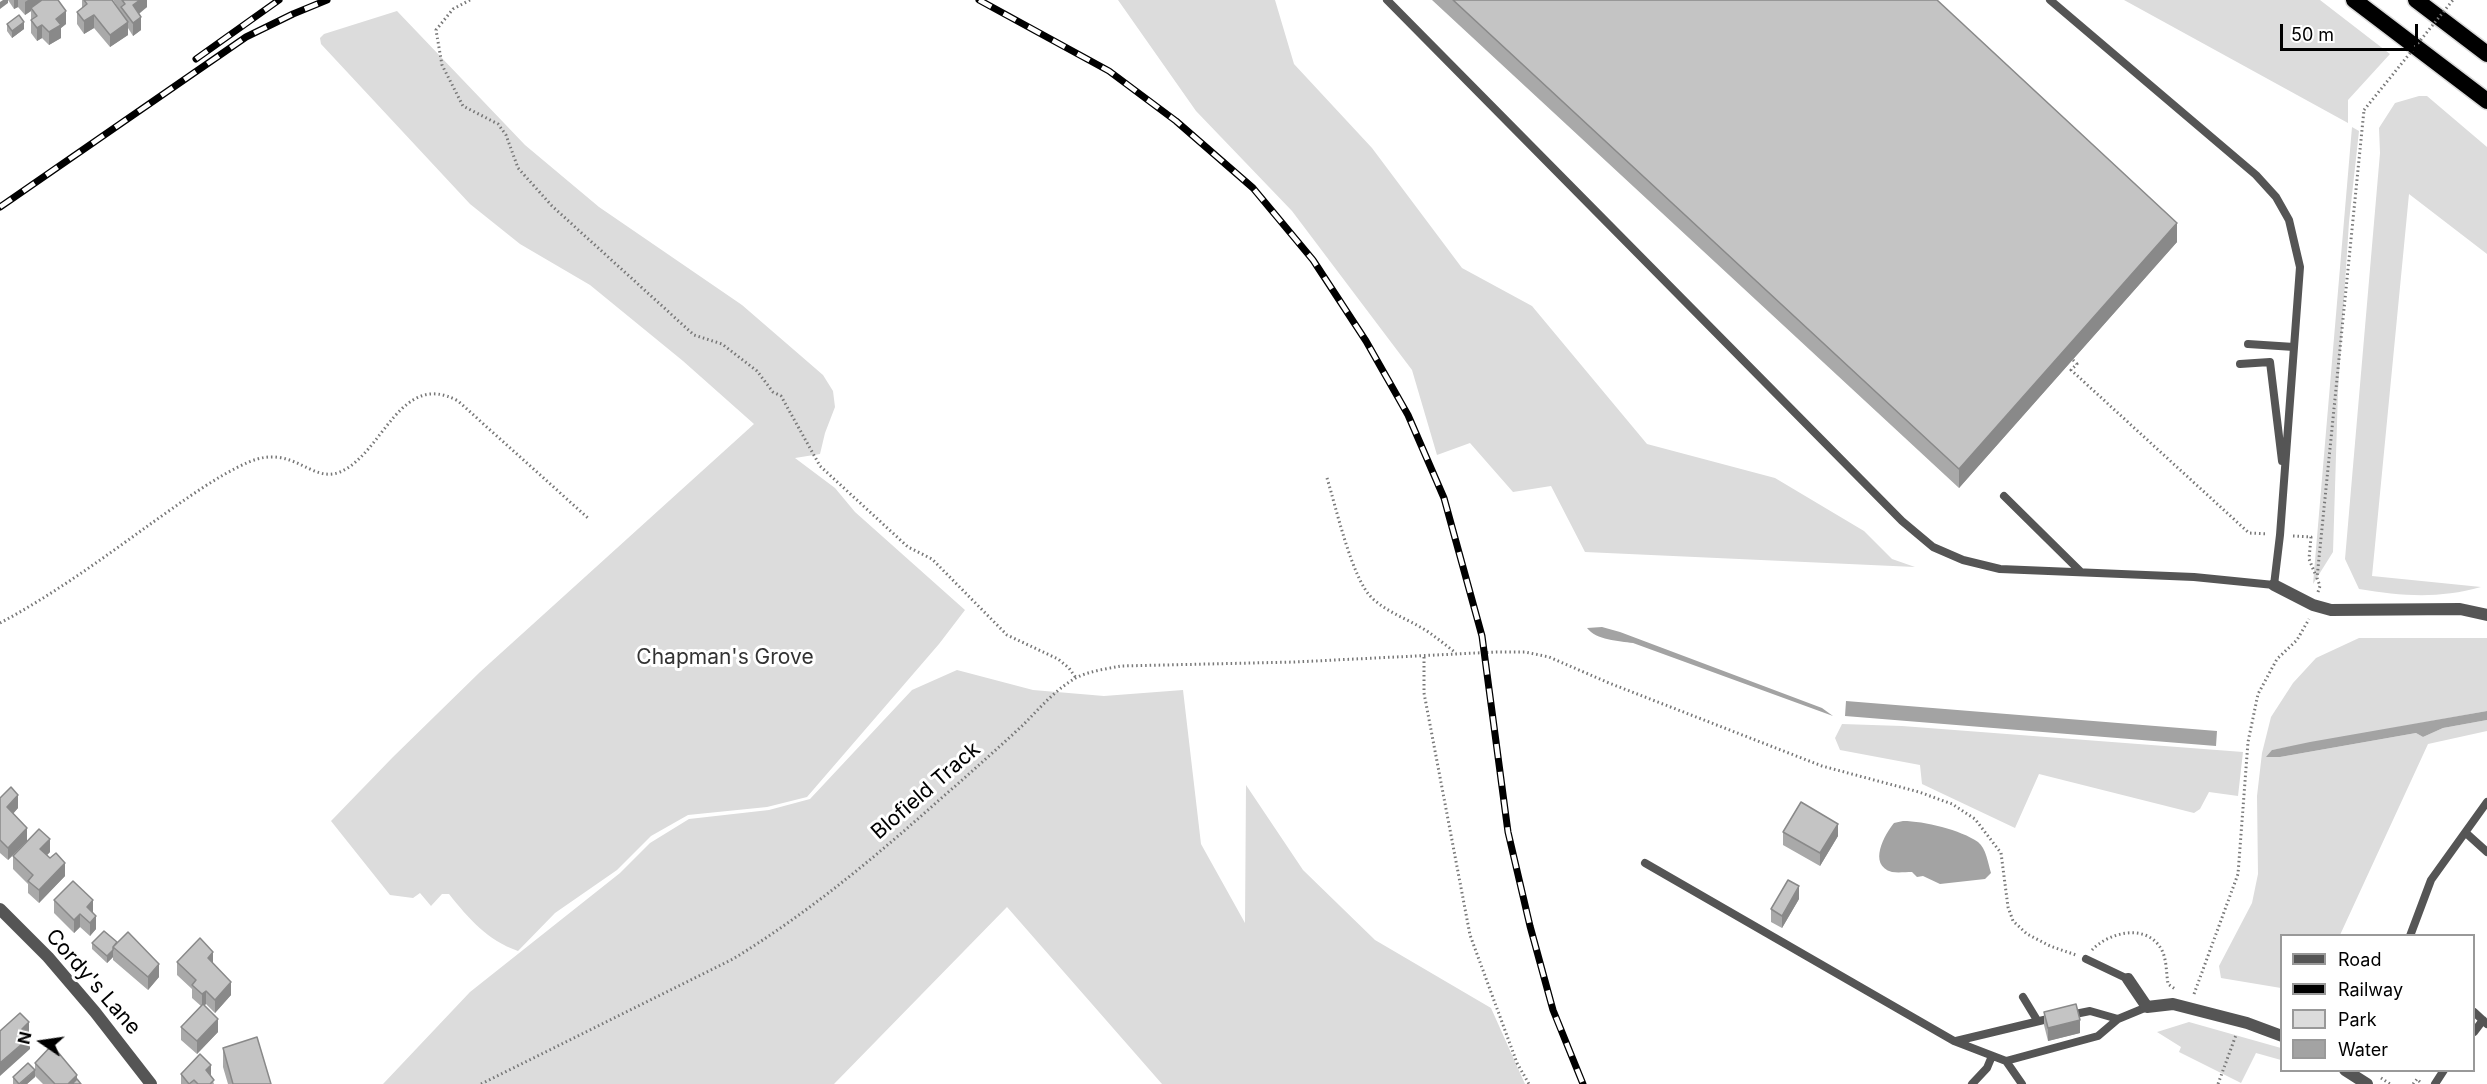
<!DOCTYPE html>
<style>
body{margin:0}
#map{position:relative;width:2487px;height:1084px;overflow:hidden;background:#fff;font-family:Inter,sans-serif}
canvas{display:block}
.legend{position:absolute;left:2280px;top:934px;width:195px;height:138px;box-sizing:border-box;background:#fff;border:2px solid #999;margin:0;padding:8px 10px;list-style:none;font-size:18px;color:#000}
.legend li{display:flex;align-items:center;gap:12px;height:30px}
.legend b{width:30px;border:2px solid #999}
.north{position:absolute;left:12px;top:1012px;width:60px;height:60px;-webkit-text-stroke:4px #fff;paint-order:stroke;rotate:283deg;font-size:16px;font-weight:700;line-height:24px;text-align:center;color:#000}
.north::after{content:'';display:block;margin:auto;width:21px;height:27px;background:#000;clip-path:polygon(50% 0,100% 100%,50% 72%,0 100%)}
.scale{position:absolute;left:2280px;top:24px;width:138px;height:27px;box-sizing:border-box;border:3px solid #000;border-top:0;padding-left:8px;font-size:18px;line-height:21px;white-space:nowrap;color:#000;-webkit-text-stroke:4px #fff;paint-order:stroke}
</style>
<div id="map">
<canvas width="2487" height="1084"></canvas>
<ul class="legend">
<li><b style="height:8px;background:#555"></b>Road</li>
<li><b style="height:8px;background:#000"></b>Railway</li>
<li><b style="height:16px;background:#dcdcdc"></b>Park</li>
<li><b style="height:16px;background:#a3a3a3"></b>Water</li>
</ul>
<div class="north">N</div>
<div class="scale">50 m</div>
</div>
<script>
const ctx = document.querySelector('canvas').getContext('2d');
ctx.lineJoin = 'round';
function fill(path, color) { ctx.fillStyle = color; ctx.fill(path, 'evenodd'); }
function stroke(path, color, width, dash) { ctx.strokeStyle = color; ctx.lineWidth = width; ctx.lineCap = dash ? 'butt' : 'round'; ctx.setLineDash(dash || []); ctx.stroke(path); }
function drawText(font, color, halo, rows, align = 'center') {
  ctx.font = font + ' Inter,sans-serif'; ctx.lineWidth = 6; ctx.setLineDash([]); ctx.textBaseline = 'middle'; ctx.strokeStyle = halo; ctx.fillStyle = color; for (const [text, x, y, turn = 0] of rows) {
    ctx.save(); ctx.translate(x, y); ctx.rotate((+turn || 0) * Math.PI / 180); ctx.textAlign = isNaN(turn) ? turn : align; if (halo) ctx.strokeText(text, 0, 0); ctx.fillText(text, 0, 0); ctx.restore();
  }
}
fill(new Path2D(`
 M1118,0H1275L1294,64L1372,148L1462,268L1532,306L1647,444L1775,478L1864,531L1892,559L1915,567L1585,552L1551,486L1513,492L1470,443L1437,455L1412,370L1292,211L1196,111Z
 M2124,0H2320L2390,54L2348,100V123Z
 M397,11L525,145L599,207L742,305L823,375L833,391L835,407L825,433L820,454L795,458L835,488L855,512L965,610L939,644L807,797L767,807L688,815L651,836L617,870L555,913L518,951C487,940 469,919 449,894H442L431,906L420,893L413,898L390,895L331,821L393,757L480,672L754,424L683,361L590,285L520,244L470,204L321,44L320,38L324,34Z
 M2419,96H2427L2487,147V254L2409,194L2372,576L2481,587C2438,599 2402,596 2359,589L2345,559L2380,153L2379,128L2395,103Z
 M2352,127L2359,131L2349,222L2338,391L2333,552L2313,584Z
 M2359,638H2487V711L2272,750L2280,757L2416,733L2423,737L2443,728L2487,720V731L2428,744L2340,935L2282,936L2281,988L2221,978L2219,966L2252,903L2258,874L2257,796L2262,753L2271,717L2293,683L2316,658Z
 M957,670L1033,690L1104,696L1183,690L1201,844L1245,923L1246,785L1303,870L1375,940L1491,1008L1525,1084H1162L1007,907L834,1084H383L470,992L620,873L650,843L689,819L769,810L810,799L912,690Z
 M1842,724L1902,726L2243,752L2238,796L2209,792L2200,809L2194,813L2039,774L2015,828L1922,784L1920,765L1840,750L1835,738Z
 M2189,1022L2281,1048V1060L2256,1053L2241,1083L2179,1052L2181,1047L2157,1032Z`), '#dcdcdc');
fill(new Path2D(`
 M1602,627L1620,632L1822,708L1833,716L1633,643C1619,641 1596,640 1587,628Z
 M1846,701L2217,731L2216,746L1845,716Z
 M2487,711V720L2443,728L2423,737L2416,733L2280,757H2266L2272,750L2310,742Z
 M1903,821C1924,821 1961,830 1978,842C1986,848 1988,863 1991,873L1985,879L1940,884L1923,876L1917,877L1912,872C1906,872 1898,873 1892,872C1867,865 1885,834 1894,823Z`), '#a3a3a3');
const trunk = new Path2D(`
 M2354,0L2487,101
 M2416,0L2487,54`);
stroke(trunk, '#dbdbdb', 19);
stroke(new Path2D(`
 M470,0L453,9L436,30L442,65L463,106L498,124L506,135L518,168L552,206L694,335L722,344L757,371L773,392L781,396L820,466L908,547L932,559L1007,635L1058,659L1069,668L1076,678
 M2073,360L2077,364L2071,370L2249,533L2268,534
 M1327,478C1336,507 1352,579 1372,598C1388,613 1408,619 1427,631C1437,638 1447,646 1456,653
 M2293,536L2311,537L2309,559L2316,576
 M2318,592L2320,586L2317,578L2364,110
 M0,623C51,596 102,559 149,525C179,504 216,476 249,462C293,443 311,484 340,472C383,454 400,369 458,401L588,518
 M1424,657V693L1470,935L1517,1063L1529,1084
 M2092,950C2108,933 2144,923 2160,947C2167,957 2166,972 2168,984L2175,989
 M2194,994L2238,874L2248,742L2258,694L2277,659L2297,640L2309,619
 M2381,1078L2390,1084
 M481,1084L733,959C808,913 873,859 938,801C967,776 995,751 1023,725C1039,709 1054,691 1074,679C1088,671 1106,669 1121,666L1295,662L1496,652H1525L1549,657L1609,683L1822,766L1919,792L1952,804L1975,819L2001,853L2008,907L2013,921L2027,934L2050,946L2076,955
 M2218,1084L2236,1035
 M2413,1084L2417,1079L2422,1084`), '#777', 3, [1.5, 3]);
stroke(new Path2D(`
 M1387,0L1902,521L1933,547L1963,560L2000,569L2194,577L2274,585L2280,535L2300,267L2289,220L2276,197L2256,175L2050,0
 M2248,344L2294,347
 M2240,364L2270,362L2282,461
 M2004,496L2081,572
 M2466,833L2487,852
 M1645,863L1954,1041L2006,1061L2022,1084
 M2410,936L2431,880L2487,802
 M2086,959L2128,979
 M2023,997L2037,1020
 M2474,1012L2487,1024
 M2070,1015L2090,1011L2118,1019
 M2474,1032L2483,1020
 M1956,1041L2052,1018
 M2006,1061L2098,1036L2118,1019L2147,1007
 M1972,1084L1987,1068L1992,1056
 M2435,1084L2444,1070`), '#555', 8);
stroke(new Path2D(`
 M2274,585L2313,605L2331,610L2460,609L2487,615
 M0,909L48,957L95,1012L151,1084
 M2128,979L2147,1007L2173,1004L2247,1023L2282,1036
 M2345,1070L2367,1084`), '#555', 12);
stroke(trunk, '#000', 16);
const rail = new Path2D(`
 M979,0L1109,71L1176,121L1253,188L1313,260L1366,341L1408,415L1444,498L1482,636L1508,832L1530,926L1553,1010L1583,1084
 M196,59L279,0
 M0,207L246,37L293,14L327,0`);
stroke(rail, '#000', 7);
stroke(rail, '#fff', 4.5, [14]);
stroke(new Path2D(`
 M2364,110L2453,0`), '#777', 3, [1.5, 3]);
fill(new Path2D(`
 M8,0H58L66,24L61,28V38L49,45L42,38L37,41L31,33V11L25,15L18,7L14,9Z
 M82,0H112L121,13V12L113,0H147V7L139,14L141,30L133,36L128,28V35L110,47L94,28L84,34L77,24V12L82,8Z
 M1432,0H1937L2177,242L1959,488Z
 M7,24L24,29L12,38L7,31Z
 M0,798L18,808L13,814L27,841L8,860L0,853Z
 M1783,832L1838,836L1820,866L1783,845Z
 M50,852L47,855L65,876L39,903L28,893V884L13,869V856Z
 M1799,899L1782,928L1771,922V909Z
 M54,900L93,912L96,929L90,936L80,927L74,933L54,913Z
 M104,931L159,977L148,990L113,960V957L107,963L92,949V943Z
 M177,962L213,964L231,995L215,1013L206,1004L204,1006L218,1032L197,1054L181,1040V1027L201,1006L192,998V989L177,975Z
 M2044,1012L2080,1033L2048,1041L2044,1025Z
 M223,1048L271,1084H228L223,1067Z
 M35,1063L77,1080L81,1084H43L35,1076Z
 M181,1074L211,1076L214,1084H181Z
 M13,1077H35L27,1084H13Z`), '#a9a9a9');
fill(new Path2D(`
 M3,0H8V3L0,9V2Z
 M14,0H18V7L14,9Z
 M28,0H46L31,8V11L25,15V2Z
 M140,0H147V7L133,18V5Z
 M66,11V24L61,28V38L49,45V32L56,19Z
 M94,15V28L84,34V21Z
 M141,17V30L133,36V23Z
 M24,22V29L12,38V31Z
 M128,22V35L110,47V35Z
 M42,25V38L37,41V28Z
 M2177,223V242L1959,488V469Z
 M18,795V808L7,820V807Z
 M1838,824V836L1820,866V853Z
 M27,828V841L8,860V848Z
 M50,839V852L40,862V849Z
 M65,863V876L39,903V890Z
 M1799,886V899L1782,928V916Z
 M93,900V913L87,907Z
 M80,914V927L74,933V920Z
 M96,916V929L90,936V923Z
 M113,950V957L107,963V956Z
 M213,952V965L208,958Z
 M159,964V977L148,990V977Z
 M231,982V995L215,1013V1000Z
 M206,991V1004L202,1007V994Z
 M218,1019V1032L197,1054V1041Z
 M2080,1020V1033L2048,1041V1028Z
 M29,1022V1035L22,1042V1029Z
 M30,1037V1049L0,1076V1063Z
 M211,1065V1078L206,1070Z
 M35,1070V1077L27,1084H20Z
 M77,1075V1084H68Z`), '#898989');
const building = new Path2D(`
 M42,0H58L66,11L56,19L61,25L49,32L42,25L37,28L31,20L37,16L31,8Z
 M84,0H112L128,22L110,35L94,15L84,21L77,12L87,4Z
 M122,0H140L133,5L141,17L133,23L121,7L125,4Z
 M1453,0H1937L2177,223L1959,469Z
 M19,15L24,22L12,31L7,24Z
 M11,787L18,795L7,807L27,828L8,848L0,840V798Z
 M1801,802L1838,824L1820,853L1783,832Z
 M39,829L50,839L40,849L50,858L56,853L65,863L39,890L28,881L33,875L13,856Z
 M1788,880L1799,886L1782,916L1771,909Z
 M73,881L93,900L87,907L96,916L90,923L80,914L74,920L54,900Z
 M104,931L117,942L113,947V950L107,956L92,943Z
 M128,932L159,964L148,977L113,947Z
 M200,938L213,952L208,958L231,982L215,1000L206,991L202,994L192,985L196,980L177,962Z
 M203,1004L218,1019L197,1041L181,1027Z
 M2076,1004L2080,1020L2048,1028L2044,1012Z
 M20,1013L29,1022L22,1029L30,1037L0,1063V1031Z
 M257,1037L271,1084H233L223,1048Z
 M52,1045L77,1075L68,1084H55L35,1063Z
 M200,1054L211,1065L206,1070L214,1080L210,1084H198L194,1080L189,1084L181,1074Z
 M28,1063L35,1070L19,1084L13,1077Z
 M77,1079L81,1084H72Z`);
fill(building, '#c4c4c4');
stroke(building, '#898989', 1.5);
drawText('21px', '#333', '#fff', [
 ["Chapman's Grove",725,658]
]);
drawText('21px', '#000', '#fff', [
 ["Blofield Track",926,791,-41],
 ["Cordy's Lane",93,982,49]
]);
</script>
